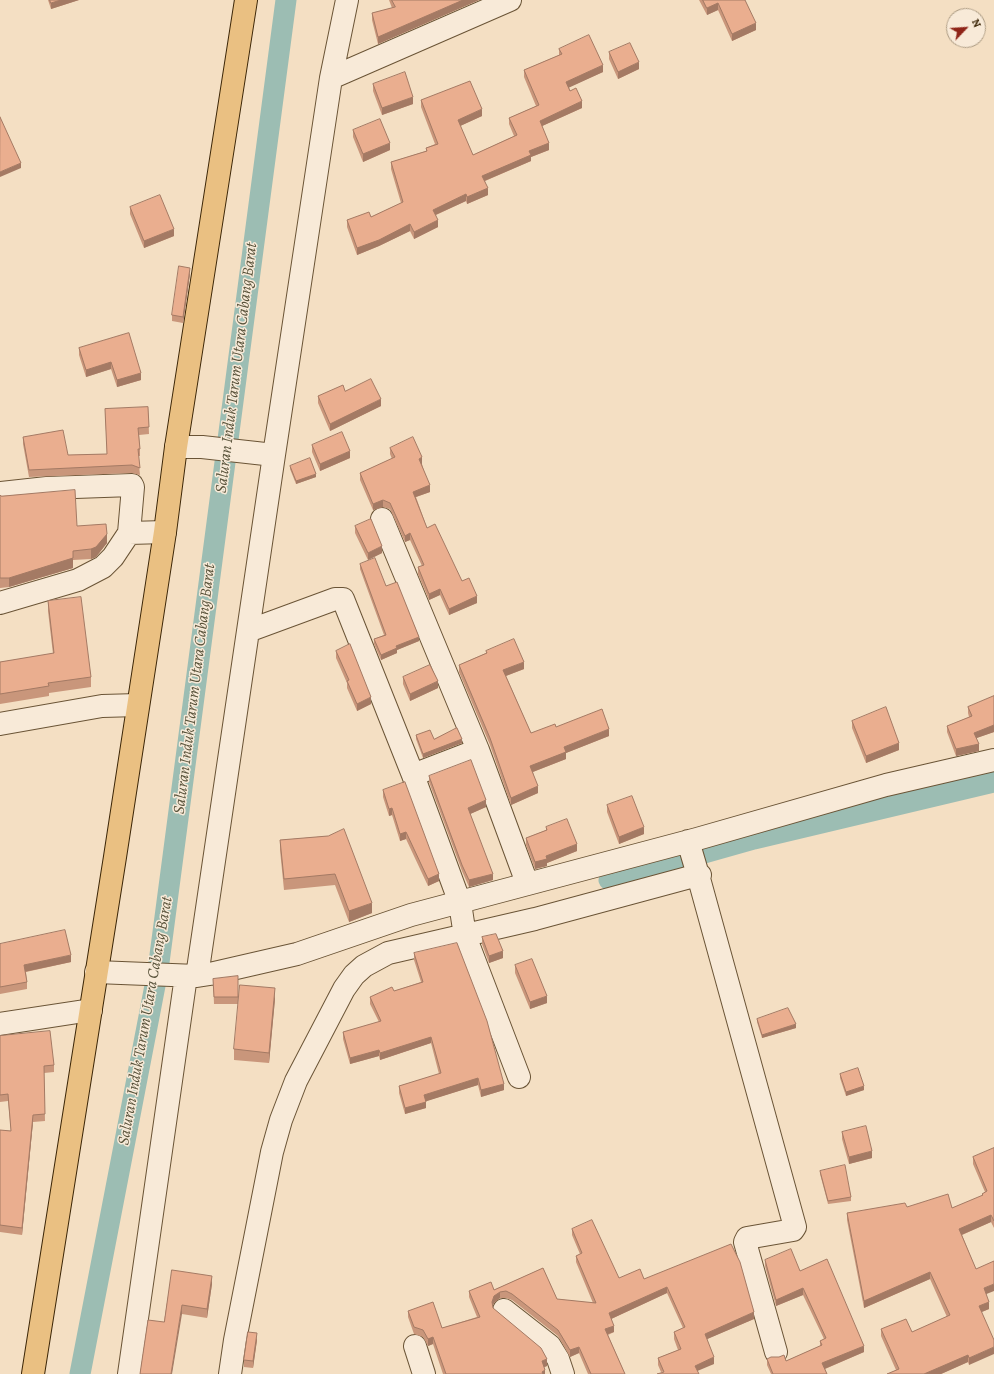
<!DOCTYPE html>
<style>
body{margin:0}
#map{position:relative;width:994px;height:1374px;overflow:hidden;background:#f4dfc3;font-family:Alegreya,serif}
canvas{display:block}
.north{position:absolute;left:946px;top:8px;width:40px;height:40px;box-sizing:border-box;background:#f8ead8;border:1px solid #ad9c84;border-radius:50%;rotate:65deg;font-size:11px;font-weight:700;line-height:16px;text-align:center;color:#3c2607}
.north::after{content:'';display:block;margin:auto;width:14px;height:18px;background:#8f2418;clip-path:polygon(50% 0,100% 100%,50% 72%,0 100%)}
</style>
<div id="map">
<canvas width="994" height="1374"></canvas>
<div class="north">N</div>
</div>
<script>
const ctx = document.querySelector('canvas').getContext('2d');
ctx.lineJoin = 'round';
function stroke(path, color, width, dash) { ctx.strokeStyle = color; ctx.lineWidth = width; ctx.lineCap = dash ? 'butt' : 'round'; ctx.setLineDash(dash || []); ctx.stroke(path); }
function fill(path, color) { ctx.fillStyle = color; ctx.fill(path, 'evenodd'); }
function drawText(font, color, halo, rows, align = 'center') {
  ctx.font = font + ' Alegreya,serif'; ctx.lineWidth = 3; ctx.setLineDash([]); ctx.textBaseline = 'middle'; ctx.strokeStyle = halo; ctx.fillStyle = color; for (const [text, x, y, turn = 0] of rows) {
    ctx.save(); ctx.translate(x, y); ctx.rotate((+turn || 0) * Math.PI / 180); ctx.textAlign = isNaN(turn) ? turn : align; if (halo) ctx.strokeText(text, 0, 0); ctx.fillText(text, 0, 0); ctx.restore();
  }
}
stroke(new Path2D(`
 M609,880L754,839L994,782
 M80,1374L158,970L286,0`), '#9cbdb3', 21);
const minor = new Path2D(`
 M331,78L510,0
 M176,447H202L274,455
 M0,493L47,488L132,485L133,487L129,533L113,557L103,567L78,580L0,603
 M382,519L478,750L527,883
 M129,533L165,532
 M248,631L335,599H343L413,775
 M0,724L102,706L138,705
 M478,750L413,775L460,903L465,936L519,1077
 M700,875H698L795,1227L793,1230L747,1238L745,1242L776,1352
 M96,972L197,976L210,974L297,954L411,915L697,839L886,785L994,760
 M197,976L274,455L331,78L347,0
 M0,1024L91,1010
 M504,1310L550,1346L558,1359L563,1374
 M415,1346L424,1374
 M129,1374L186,976
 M230,1374L235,1340L272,1152L281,1120L296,1081L344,989L354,975L364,966L388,953L535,919L698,875L688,841`);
const major = new Path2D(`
 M33,1374L115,857L165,532L176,447L246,0`);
stroke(minor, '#6a5436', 24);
stroke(major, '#3c2607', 24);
stroke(minor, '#f8ead8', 22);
stroke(major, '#eac082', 22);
fill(new Path2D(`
 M48,0H79L51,9Z
 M389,0H479L378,44L372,20V13L392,8Z
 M699,0H745L756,30L732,41L718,10L707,15Z
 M559,49L603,72L569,87L570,91L582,108L542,126L549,150L531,157V161L485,181L488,195L467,204L466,201L436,215L438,227L414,239L410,231L379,246L357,255L347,227V220L371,217L401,203L391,169V162L426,151V148L435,144L421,107V100L482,116L460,126L473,155L514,136L509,124V118L536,106L524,77V70L559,55Z
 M609,52L639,69L618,79L609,59Z
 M373,84L413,104L382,115L373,91Z
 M353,130L390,150L363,162L353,137Z
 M130,207L174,236L144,248L130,214Z
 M190,274L183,323L172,321V315Z
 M129,333L141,380L117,387L111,369L86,377L79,355V348Z
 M345,391L381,406L330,431L318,403V396Z
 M148,407L149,434L139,435L140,449V456H138L140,475L132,473L29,477L23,444V437L68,455L107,454L105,409Z
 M312,445L350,458L320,471L312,452Z
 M390,448L422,464L430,492L416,497L427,528L462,581L477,603L449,615L440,595L429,600L418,574V567L422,566L410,540L405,542L390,509L383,507L373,510L360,480V473L392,459L390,454Z
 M290,466L316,477L296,484L290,469Z
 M0,495L77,526L107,543L96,557L91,559L73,560V568L9,587L0,588Z
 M355,526L382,553L368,560L355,533Z
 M360,564L386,586L419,641L397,650V653L381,660L374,644V639L384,635L360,569Z
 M48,601L91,677V687L49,693V696L0,704V662L53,654L48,611Z
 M336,651L371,704L357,711L347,688V683L336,658Z
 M486,651L524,669L506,676L531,733L556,727L609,736L566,753V759L533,772L538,793L511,805L490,745L459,672V665L486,653Z
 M403,677L438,688L410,701L403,684Z
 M994,696V732L976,738L979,751L956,756L947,732V726L969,717L968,713V707Z
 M852,721L899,750L866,763L852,728Z
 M416,735L434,739L462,743L423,758L416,739Z
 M429,776L486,807L470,814L493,880L469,887L462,871L429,782Z
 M383,790L439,881L428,886L406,839L400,841L392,815L389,816L383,797Z
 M607,805L644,834L619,844L607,812Z
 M546,827L577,851L547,863V866L535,869L526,845V838L546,830Z
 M328,836L372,913L349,922L335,885L284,890L280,850V840Z
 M482,937L503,958L489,963L482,944Z
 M0,944L71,962L26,972L27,982V989L0,994Z
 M414,953L504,1090L481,1097L478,1085L426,1101V1108L405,1114L399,1093V1086L439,1074L431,1043L380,1060L379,1056L350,1064L343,1039V1032L379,1022L370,1004V997L394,991L421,982L414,960Z
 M515,965L547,1003L530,1009L515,973Z
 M238,976V1004H214L213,979Z
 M275,999L269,1063L234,1060V1049Z
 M757,1019L796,1028L762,1038L757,1022Z
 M0,1036L54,1065V1072L44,1073L45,1121L33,1122L22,1235L0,1232V1130L11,1131L8,1101L0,1102Z
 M840,1074L864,1090L846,1096L840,1078Z
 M842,1132L872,1158L849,1164L842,1139Z
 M994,1148V1228L991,1222L962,1235L986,1294L989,1309L982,1312L969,1365L968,1362L941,1374H887L896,1370L881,1336V1329L912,1332L947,1317L930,1279L864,1308L847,1220V1213L907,1207L952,1208L982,1196V1194L985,1192L973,1164V1157Z
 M820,1171L851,1197V1201L828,1204L820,1174Z
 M572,1229L619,1278L644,1279L754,1319L707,1339L714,1364L661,1372L658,1365V1358L678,1350L674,1339V1332L683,1328L667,1293L611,1319L614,1332L608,1335L625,1374H588L579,1353L570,1357L558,1336L512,1300L506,1298H500L494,1303L492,1307L493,1308L547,1366L544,1367L545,1374H443L433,1344L428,1346L423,1337L414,1334L408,1317V1311L442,1328L477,1317L469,1297V1291L494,1290L543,1268L557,1299L593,1303L576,1262V1256L580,1254L572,1235Z
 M765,1260L800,1271L864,1352L825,1369L827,1374H771L767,1365V1359L786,1361L820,1346V1341L824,1339L803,1295L776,1306L765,1266Z
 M172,1270L212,1284L207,1318L182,1314L164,1322Z
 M257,1340L253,1368L244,1367V1360Z`), '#c9967b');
fill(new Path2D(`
 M61,0H79L51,9V3Z
 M463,0H479L378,44V37Z
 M718,3V10L707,15V8Z
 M756,23V30L732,41V34Z
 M639,62V69L618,79V72Z
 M603,65V72L566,89V82Z
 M413,97V104L382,115V108Z
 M582,101V108L540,127V121Z
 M482,109V116L458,127V120Z
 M390,143V150L363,162V154Z
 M549,143V150L531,157V161L482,182V176L529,151Z
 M21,163V168L0,177V172Z
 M488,188V195L467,204V197Z
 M466,194V201L433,216V210Z
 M438,220V227L414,239V232Z
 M410,224V231L379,246L357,255V248Z
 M174,229V236L144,248V241Z
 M190,268V274L183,323V317Z
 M111,362V369L86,377V370Z
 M141,373V380L117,387V380Z
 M381,399V406L330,431V424Z
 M350,451V458L320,471V464Z
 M422,457V464L419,465V459Z
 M316,474V477L296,484V481Z
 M430,485V492L413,498V492Z
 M383,500V507L373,510V504Z
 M410,533V540L405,542V536Z
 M107,534V543L96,557L91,559V549Z
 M382,546V553L368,560V553Z
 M73,551V568L9,587V578Z
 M440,589V595L429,600V594Z
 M477,596V603L449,615V609Z
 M419,637V641L397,650V653L381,660V655L396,646Z
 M524,662V669L503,677V670Z
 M438,681V688L410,701V694Z
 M371,697V704L357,711V704Z
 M994,725V732L974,739V733Z
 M609,729V736L566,753V759L530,773V766L564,747Z
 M462,739V743L423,758V754Z
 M899,743V750L866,763V756Z
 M979,744V751L956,756V749Z
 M538,786V793L511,805V798Z
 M486,800V807L468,815V808Z
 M392,808V815L389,816V809Z
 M644,827V834L619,844V837Z
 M406,832V839L400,841V834Z
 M577,844V851L547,863V866L535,869V862L546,856Z
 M439,874V881L428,886V879Z
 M493,874V880L469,887V880Z
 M372,903V913L349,922V911Z
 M503,951V958L489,963V956Z
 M71,955V962L24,972V965Z
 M275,988V999L269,1063V1053Z
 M547,996V1003L530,1009V1002Z
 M796,1024V1028L762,1038V1035Z
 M431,1037V1043L380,1060V1053Z
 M379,1050V1056L350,1064V1058Z
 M478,1078V1085L424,1102V1095Z
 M504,1084V1090L481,1097V1090Z
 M864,1086V1090L846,1096V1092Z
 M426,1102V1108L405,1114V1108Z
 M33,1115V1122L22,1235V1228Z
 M872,1151V1158L849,1164V1157Z
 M991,1215V1222L959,1236V1229Z
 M930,1272V1279L864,1308V1301Z
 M212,1276V1284L207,1318V1309Z
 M994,1284V1291L984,1295V1288Z
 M667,1287V1293L609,1320V1313Z
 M803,1288V1295L776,1306V1300Z
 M500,1292V1298L494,1303L492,1309V1302L494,1296Z
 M989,1302V1309L979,1313V1306Z
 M182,1305V1314L172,1374H171Z
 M754,1312V1319L705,1340V1334Z
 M614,1326V1332L605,1335V1329Z
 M257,1333V1340L253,1368V1361Z
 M433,1337V1344L428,1346V1339Z
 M864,1346V1352L822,1370V1363Z
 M579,1347V1353L570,1357V1350Z
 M994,1347V1354L969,1365V1358Z
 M968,1355V1362L941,1374H924Z
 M714,1357V1364L695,1372V1366Z
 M547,1359V1366L542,1368V1361Z
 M545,1370V1374H542V1372Z`), '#a47a64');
const building = new Path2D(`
 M50,0H61L51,3Z
 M392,0H463L378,37L372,13L395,7Z
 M703,0H745L756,23L732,34L718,3L707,8Z
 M589,35L603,65L566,82L570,91L576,88L582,101L540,121L549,143L529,151L531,155L482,176L488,188L467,197L466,194L433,210L438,220L414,232L410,224L379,240L357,248L347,220L369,212L371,217L403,202L391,162L427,151L426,148L438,144L421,100L470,81L482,109L458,120L473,155L517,135L509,118L539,105L524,70L562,54L559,49Z
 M630,43L639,62L618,72L609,52Z
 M405,72L413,97L382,108L373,84Z
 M0,117L21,163L0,172Z
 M380,119L390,143L363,154L353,130Z
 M160,195L174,229L144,241L130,207Z
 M179,266L190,268L183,317L172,315Z
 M129,333L141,373L117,380L111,362L86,370L79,348Z
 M371,379L381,399L330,424L318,396L343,385L345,391Z
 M148,407L149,427L138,428L140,449H138L140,468L132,465L29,470L23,437L63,430L68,455L107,454L105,409Z
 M342,432L350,451L320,464L312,445Z
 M413,437L422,457L419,459L430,485L413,492L427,528L435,524L462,581L469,578L477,596L449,609L440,589L429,594L418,567L424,565L410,533L405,536L390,503L383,500L373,504L360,473L395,457L390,448Z
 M310,458L316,474L296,481L290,466Z
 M75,490L77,526L106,524L107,534L96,547L91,549L73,551V558L9,578H0V495L1,496Z
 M371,519L382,546L368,553L355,526Z
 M375,558L386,586L397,582L419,637L396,646L397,648L381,655L374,639L386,635L360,564Z
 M81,597L91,677L48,683L49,686L0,694V662L54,653L48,601Z
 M514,639L524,662L503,670L531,733L555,724L556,727L602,709L609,729L564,747L566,752L530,766L538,786L511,798L490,738L459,665L487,653L486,651Z
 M350,644L371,697L357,704L347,681L349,680L336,651Z
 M430,665L438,681L410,694L403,677Z
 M994,696V725L974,733L979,744L956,749L947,726L972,716L968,707Z
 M886,707L899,743L866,756L852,721Z
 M457,728L462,739L423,754L416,735L430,730L434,739Z
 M471,760L486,800L468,808L493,874L469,880L462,865L429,776Z
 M405,782L439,874L428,879L406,832L400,834L392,808L389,809L383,790Z
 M632,796L644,827L619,837L607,805Z
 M567,819L577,844L546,856L547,859L535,862L526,838L547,830L546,827Z
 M344,829L372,903L349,911L335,874L284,879L280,840L328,836Z
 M65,930L71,955L24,965L27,982L0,987V944Z
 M496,934L503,951L489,956L482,937Z
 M457,943L487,1021L504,1084L481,1090L478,1078L424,1095L426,1102L405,1108L399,1086L441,1073L431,1037L380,1053L379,1050L350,1058L343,1032L381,1021L370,997L392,987L394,991L423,982L414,953Z
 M532,959L547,996L530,1002L515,965Z
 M238,976V997H214L213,979Z
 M240,985L275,988L269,1053L234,1049Z
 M788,1008L796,1024L762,1035L757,1019Z
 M50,1031L54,1065L44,1066L45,1114L33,1115L22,1228L0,1225V1130L11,1131L8,1094L0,1095V1036Z
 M858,1068L864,1086L846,1092L840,1074Z
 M866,1126L872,1151L849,1157L842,1132Z
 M994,1148V1221L991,1215L959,1229L976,1269L994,1261V1284L984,1288L989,1302L979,1306L994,1340V1347L969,1358L968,1355L924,1374H887L899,1369L881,1329L906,1319L912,1332L950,1315L930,1272L864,1301L847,1213L905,1203L907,1207L948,1194L952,1208L983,1195L982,1194L987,1191L973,1157Z
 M845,1165L851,1197L828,1201L820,1171Z
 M592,1220L619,1278L640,1269L644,1279L731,1244L740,1262L754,1312L705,1334L714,1357L695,1366L699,1374H657L664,1372L658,1358L681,1349L674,1332L685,1327L667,1287L609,1313L614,1326L605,1329L625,1374H591L579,1347L570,1350L558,1330L512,1294L506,1291L500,1292L494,1296L492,1302L493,1308L541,1348L547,1359L542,1361L545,1370L542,1372L543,1374H446L433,1337L428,1339L423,1330L414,1327L408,1311L433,1302L442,1328L480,1317L469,1291L491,1282L494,1290L543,1268L557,1299L596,1303L576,1256L582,1253L572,1229Z
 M791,1249L800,1271L827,1259L864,1346L822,1363L827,1374H773L767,1359L771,1357H779L784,1355L786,1361L822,1345L820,1341L826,1338L803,1288L776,1300L765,1260Z
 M172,1270L212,1276L207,1309L182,1305L171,1374H140L141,1367L148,1320L164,1322Z
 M248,1332L257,1333L253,1361L244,1360Z`);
fill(building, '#eaae8f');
stroke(building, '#a47a64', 1);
drawText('italic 16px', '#59533b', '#f8ead8', [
 ["Saluran Induk Tarum Utara Cabang Barat",237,368,-83],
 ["Saluran Induk Tarum Utara Cabang Barat",195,689,-83],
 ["Saluran Induk Tarum Utara Cabang Barat",146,1021,-80]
]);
</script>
